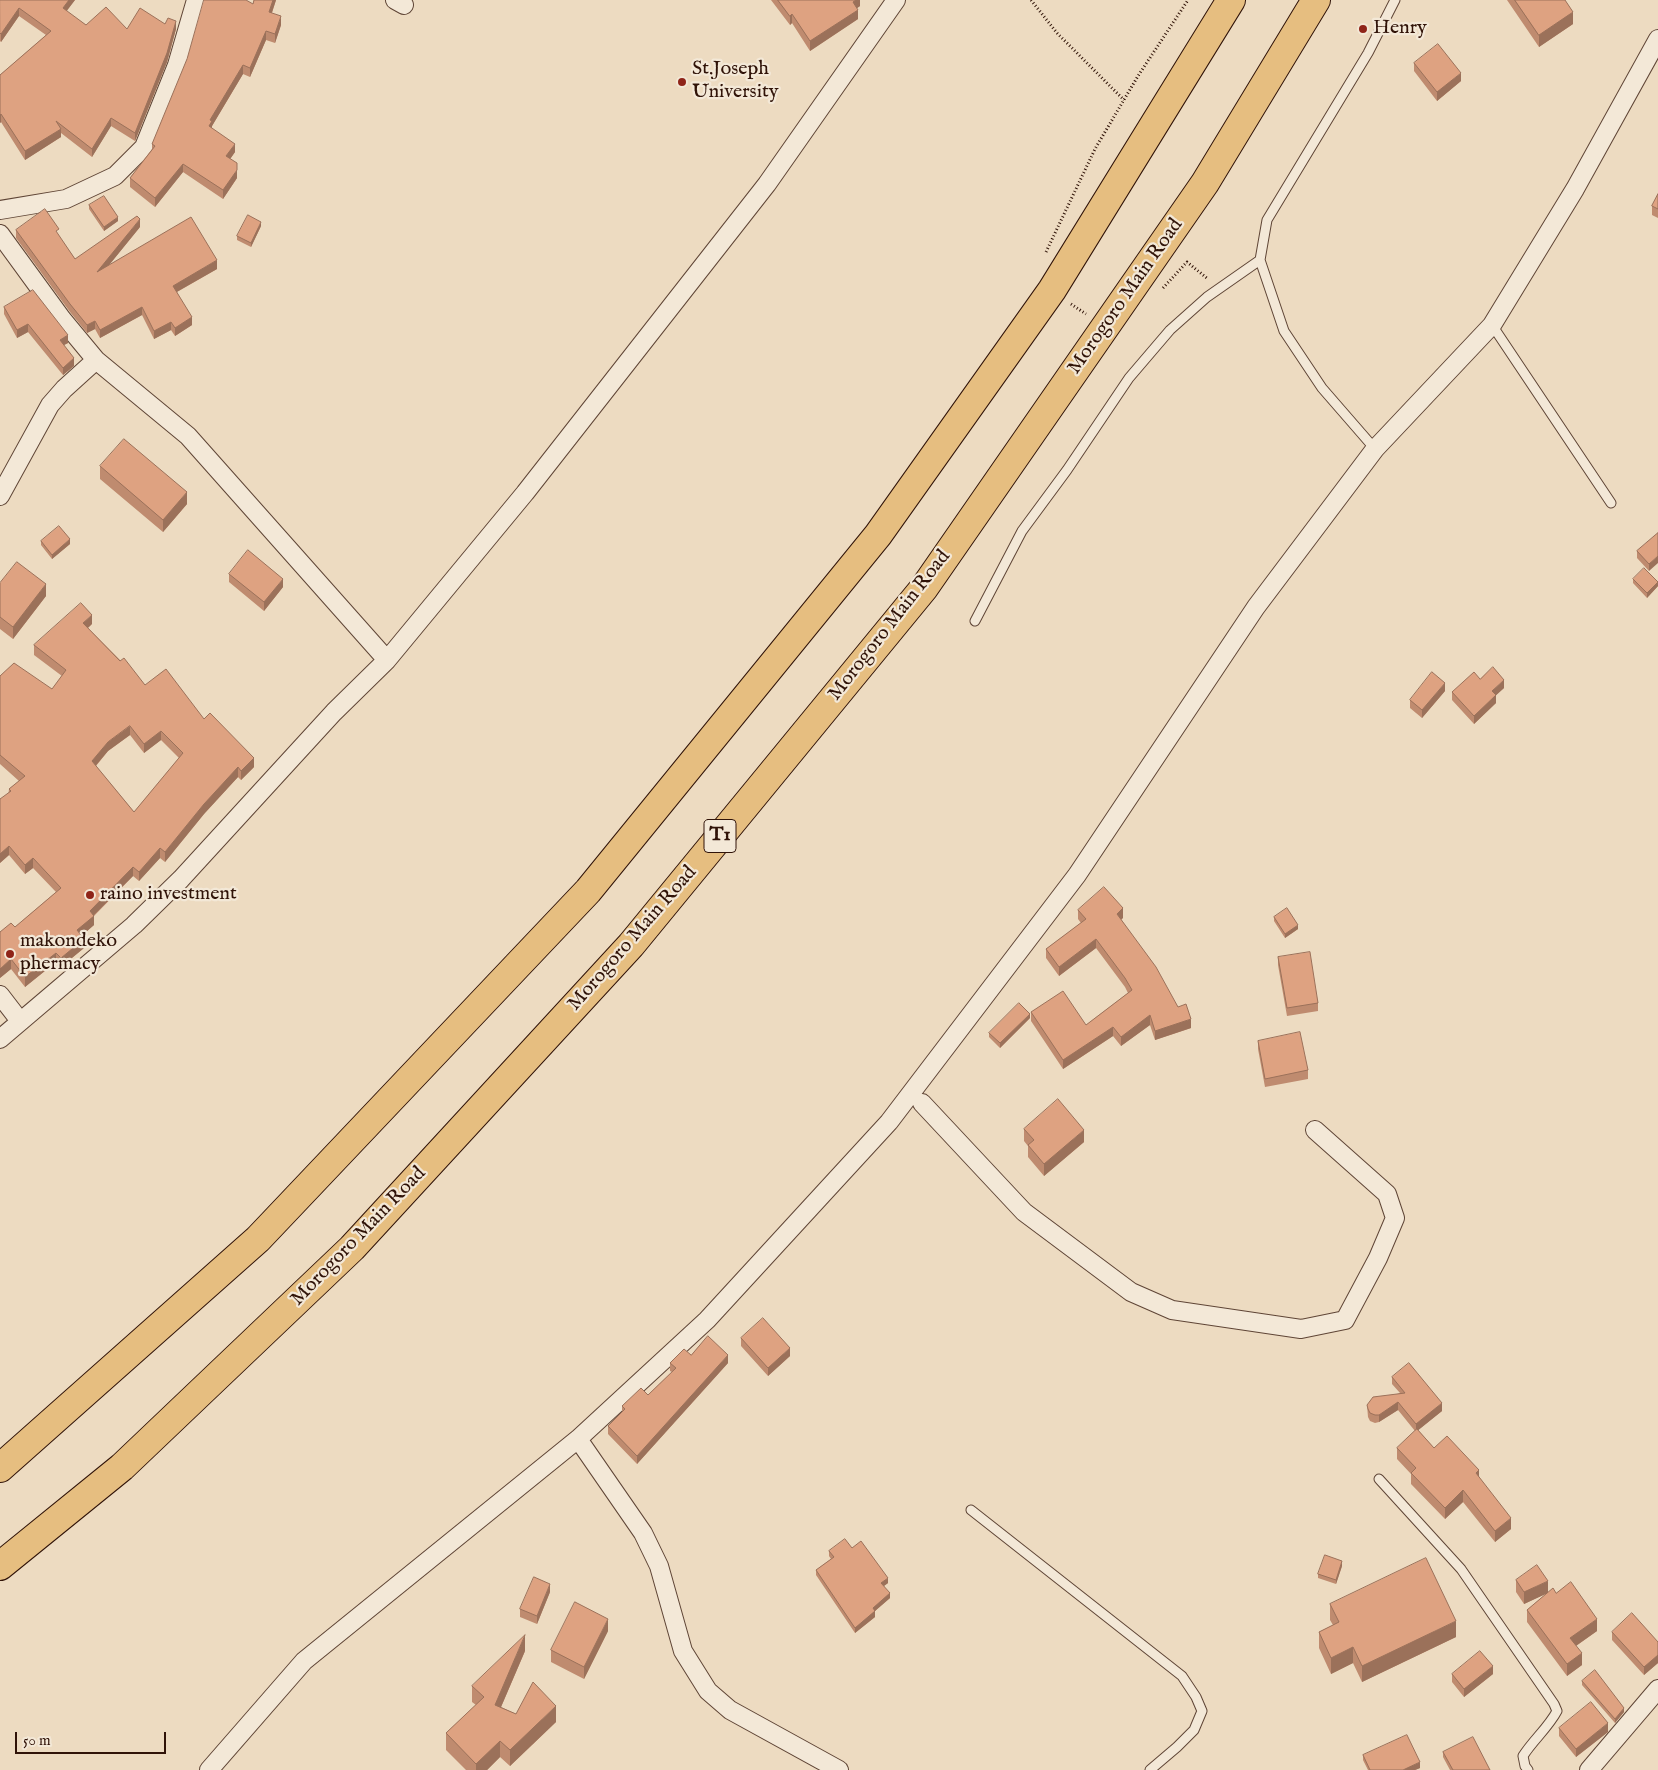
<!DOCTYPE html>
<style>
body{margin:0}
#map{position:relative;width:1658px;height:1770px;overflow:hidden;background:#eddbc1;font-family:"IM FELL English",serif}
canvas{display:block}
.scale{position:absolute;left:15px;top:1732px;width:151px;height:22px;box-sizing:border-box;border:2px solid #301308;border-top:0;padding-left:6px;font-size:15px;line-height:18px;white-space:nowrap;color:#301308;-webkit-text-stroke:4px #f3e8d7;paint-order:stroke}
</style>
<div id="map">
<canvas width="1658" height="1770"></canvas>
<div class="scale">50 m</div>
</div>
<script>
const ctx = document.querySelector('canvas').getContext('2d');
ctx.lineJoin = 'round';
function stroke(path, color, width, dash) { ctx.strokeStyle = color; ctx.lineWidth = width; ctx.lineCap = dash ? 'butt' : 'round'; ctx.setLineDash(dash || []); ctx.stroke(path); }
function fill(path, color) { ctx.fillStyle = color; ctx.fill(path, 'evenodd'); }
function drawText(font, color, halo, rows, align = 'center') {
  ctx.font = font + ' "IM FELL English",serif'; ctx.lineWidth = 4.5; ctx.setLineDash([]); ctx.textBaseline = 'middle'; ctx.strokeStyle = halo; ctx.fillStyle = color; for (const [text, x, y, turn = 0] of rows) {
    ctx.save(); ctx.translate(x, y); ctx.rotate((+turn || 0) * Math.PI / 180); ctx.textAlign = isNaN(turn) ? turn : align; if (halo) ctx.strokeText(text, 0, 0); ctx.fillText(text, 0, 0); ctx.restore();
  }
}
const service = new Path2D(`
 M1492,325L1611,503
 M1375,449L1322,388L1284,331L1260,260L1267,220L1368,53L1395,0
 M975,621L1022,531L1067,470L1129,378L1170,330L1207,297L1260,260
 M1379,1479L1461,1569L1554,1704L1557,1711C1548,1728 1533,1740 1523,1756L1525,1766L1528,1770
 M971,1510L1182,1676L1196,1697L1202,1711L1194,1730L1177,1747L1150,1770`);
const minor = new Path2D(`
 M395,0L404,5
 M0,210L66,199L115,176L144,147L177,65L196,0
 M0,234L62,319L96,360L188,436L387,660
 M0,496L50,405L64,389L96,360
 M0,995L20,1021
 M0,1039L134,925L181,879L334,712L387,660L525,493L767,184L896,0
 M922,1103L1024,1212L1131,1292L1172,1310L1301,1329L1345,1320L1378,1258L1395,1218L1387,1194L1315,1130
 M578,1439L643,1533L659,1566L683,1651L708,1691L730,1710L839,1770
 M209,1770L304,1661L578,1439L707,1320L889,1122L1077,875L1256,607L1375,449L1492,325L1575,189L1658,39
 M1589,1770L1658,1689`);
const trunk = new Path2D(`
 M0,1468L258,1239L588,891L878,535L1052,290L1231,0
 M0,1566L122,1467L352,1248L631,945L924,588L1205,183L1316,0`);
stroke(service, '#5f4536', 11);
stroke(minor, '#5f4536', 20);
stroke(trunk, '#301308', 30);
stroke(new Path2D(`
 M1031,0L1057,33L1124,100
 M1046,252L1095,149L1138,76L1188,0
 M1163,288L1187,262L1208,279
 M1071,304L1086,314`), '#301308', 3, [1, 2.5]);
stroke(service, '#f3e8d7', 9);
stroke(minor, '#f3e8d7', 18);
stroke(trunk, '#e6be80', 28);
fill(new Path2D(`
 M0,0H75L66,11L86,25L127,29L165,24L176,29L167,62L135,141L111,126L92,157L61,133V137L25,160L1,122L0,123V75L46,35L19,16L1,42L0,41Z
 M254,0H276L272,13L281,25L275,43L266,40L250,77L243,74L212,126V128L235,152L230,159L237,178L223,199L183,172L155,207L130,187V178L152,149V144L253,4Z
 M771,0H860V6L857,8L858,19L810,51L792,23L790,25Z
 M1507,0H1565L1573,24L1539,47Z
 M1414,63L1461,81L1437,101L1414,71Z
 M1658,194V218L1652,215V206Z
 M89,205L118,221L104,231L89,209Z
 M261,226L251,247L237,240V236Z
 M140,227L109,265L217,269L177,292L192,325L175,336L171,330L154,339L142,315L100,338L95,329L87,333L70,312L16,238V230L59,236L75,259Z
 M4,307L68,343L64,345L74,366L63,375L28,332L17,338L4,314Z
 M100,466L187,504L163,532L100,479Z
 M1658,533L1649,571L1637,558V551Z
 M41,541L70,544L52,559L41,545Z
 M229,574L283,587L264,611L229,582Z
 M1633,579L1658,586L1647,598L1633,583Z
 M0,583L46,596L13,639L0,629Z
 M92,624L88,628L145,685L204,719L254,767L241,780L238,777L204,814L165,862L160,858L139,881L133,876L94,916V925L81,936L84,948L61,967L56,962L25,987L11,969L0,978L15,927L56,892L33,868L25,874L9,855L0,863L9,789L19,781L0,764V676L52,689L62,676L34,655V645ZM130,735L144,753L161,740L179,758L134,812L96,766L108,751Z
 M1504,688L1496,695V703L1474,724L1452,700V692Z
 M1445,691L1422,718L1410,708V700Z
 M1078,910L1123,918L1121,919L1191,1028L1155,1040L1150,1025L1121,1046L1113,1036L1063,1069L1031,1021V1012L1086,1025L1128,993L1125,987L1096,948L1059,976L1046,958V949L1081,923L1078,919Z
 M1274,917L1298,929L1285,938L1274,921Z
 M1278,957L1318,1003V1011L1287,1016L1278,965Z
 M1030,1018L1000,1048L989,1037V1033Z
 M1258,1041L1308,1070V1079L1265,1087L1258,1049Z
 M1024,1129L1084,1142L1044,1176L1028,1157V1146L1024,1141Z
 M741,1338L790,1356L768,1376L741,1346Z
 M691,1355L728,1363L637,1464L608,1434V1426L622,1413V1406L648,1395L672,1372L670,1371V1363Z
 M1392,1377L1442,1411L1418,1430L1434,1448L1479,1477L1511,1529L1495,1542L1463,1502L1445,1519L1411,1484V1474L1397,1459V1448L1415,1431L1398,1410L1379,1422L1375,1423L1370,1421L1368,1417L1367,1405L1400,1393L1392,1384Z
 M852,1548L888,1583L884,1586L890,1598L875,1611V1617L855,1633L816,1575V1570L831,1559L829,1556V1551Z
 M1342,1566L1336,1584L1318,1578V1574Z
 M1516,1580L1548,1592L1556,1593L1597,1631L1576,1646L1582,1665L1567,1676L1527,1622V1610L1547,1593L1524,1604L1516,1592Z
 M550,1592L537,1624L520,1617V1609Z
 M1330,1604L1456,1637L1362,1682L1353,1663L1331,1674L1319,1648V1632L1333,1625L1330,1620Z
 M608,1631L584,1679L551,1662V1650Z
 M1612,1632L1658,1642V1663L1644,1675L1612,1640Z
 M525,1651L501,1707L516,1714L556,1722L510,1766L500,1757L487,1770H466L446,1750V1733L476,1705L472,1702V1686Z
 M1452,1674H1493L1464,1697L1452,1682Z
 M1582,1681L1624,1712L1615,1723L1582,1685Z
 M1559,1728L1608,1732L1576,1757L1559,1736Z
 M1443,1752L1490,1770H1450L1443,1757Z
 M1363,1755L1420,1768L1415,1770H1368L1363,1760Z`), '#bf8b6f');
fill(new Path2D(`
 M69,0H75L63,16V8Z
 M273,0H276L269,21V12Z
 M856,0H860V6L853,11V2Z
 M19,8V16L1,42V34Z
 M858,10V19L810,51V41Z
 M1573,12V24L1539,47V35Z
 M792,14V23L790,25V16Z
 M281,16V25L275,43V34Z
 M176,21V29L167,62L135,141V133Z
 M266,31V40L250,77V68Z
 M243,65V74L212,126V130L209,126L210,120Z
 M1461,73V81L1437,101V92Z
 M1,114V122L0,123V115Z
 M111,118V126L92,157V149Z
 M61,129V137L25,160V151Z
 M235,144V152L226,165V156Z
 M183,164V172L155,207V198Z
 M237,170V178L223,199V190Z
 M118,217V221L104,231V227Z
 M140,219V227L97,280V272Z
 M261,222V226L251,247V243Z
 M217,260V269L173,294V286Z
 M142,307V315L100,338V330Z
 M192,317V325L175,336V328Z
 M95,321V329L87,333V325Z
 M171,322V330L154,339V331Z
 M28,324V332L17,338V330Z
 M68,335V343L60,347V340Z
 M74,358V366L63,375V368Z
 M187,492V504L163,532V520Z
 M70,539V544L52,559V555Z
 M1658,556V563L1649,571V564Z
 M283,579V587L264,611V602Z
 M1658,582V586L1647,598V593Z
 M46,584V596L13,639V627Z
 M92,615V624L83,632V623Z
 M1504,680V688L1492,699V691Z
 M1445,683V691L1422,718V710Z
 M1496,695V703L1474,724V716Z
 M130,726V735L108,751L92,770V761L108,742Z
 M161,731V740L144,753V744Z
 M254,758V767L241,780V771Z
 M238,767V777L204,814L165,862V852L204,804Z
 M9,846V855L0,863V854Z
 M160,848V858L139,881V872Z
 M33,858V868L25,874V865Z
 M133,867V876L93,916H94V925L77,940V930L90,911Z
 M1123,908V918L1117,923V914Z
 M1298,925V929L1285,938V934Z
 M84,939V948L61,967V958Z
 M1096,939V948L1059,976V967Z
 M56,953V962L25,987V977Z
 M11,959V969L0,978V969Z
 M1030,1014V1018L1000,1048V1043Z
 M1150,1015V1025L1121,1046V1037Z
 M1191,1019V1028L1155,1040V1031Z
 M1113,1027V1036L1063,1069V1060Z
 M1084,1130V1142L1044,1176V1164Z
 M790,1348V1356L768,1376V1368Z
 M728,1355V1363L637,1464V1456Z
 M1398,1402V1410L1379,1422V1415Z
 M1442,1403V1411L1416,1432V1424Z
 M1479,1470V1481L1476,1473Z
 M1463,1490V1502L1445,1519V1508Z
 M1511,1518V1529L1495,1542V1531Z
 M1342,1561V1566L1336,1584V1580Z
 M888,1578V1583L881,1588V1583Z
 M1548,1581V1593L1524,1604V1592Z
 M550,1584V1592L537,1624V1616Z
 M890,1593V1598L875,1611V1617L855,1633V1628L873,1608Z
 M608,1619V1631L584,1679V1667Z
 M1597,1619V1631L1570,1650V1638Z
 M1456,1621V1637L1362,1682V1666Z
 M525,1635V1651L495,1721V1705Z
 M1353,1647V1663L1331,1674V1658Z
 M1582,1653V1665L1567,1676V1664Z
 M1658,1655V1663L1644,1675V1667Z
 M1493,1666V1674L1464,1697V1689Z
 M556,1706V1722L510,1766V1750Z
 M1624,1708V1712L1615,1723V1719Z
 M1608,1723V1732L1576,1757V1749Z
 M500,1741V1757L487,1770H476V1764Z
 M1420,1762V1768L1415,1770H1403Z`), '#9b715a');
const building = new Path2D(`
 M0,0H69L63,8L86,25L106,7L127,29L140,8L165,24L168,18L176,21L167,53L135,133L111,118L92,149L56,121L61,129L25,151L1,114L0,115V75L51,31L19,8L1,34L0,33Z
 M204,0H246L253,4L254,0H273L269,12L281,16L275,34L266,31L250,68L243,65L210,120L212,121L209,126L235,144L226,156L237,163V170L223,190L183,164L155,198L130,178L155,146L152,144L187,59Z
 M778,0H856L853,2L858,10L810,41L792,14L790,16Z
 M1515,0H1565L1573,12L1539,35Z
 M1438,44L1461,73L1437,92L1414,63Z
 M1658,194V209L1652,206Z
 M104,196L118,217L104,227L89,205Z
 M45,209L59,229L56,231L75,259L137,216L140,219L97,272L191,217L217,260L173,286L192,317L175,328L171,322L154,331L142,307L100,330L95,321L87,325L70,304L16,230Z
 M248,215L261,222L251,243L237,236Z
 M33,290L68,335L60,340L74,358L63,368L28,324L17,330L4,307Z
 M124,439L187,492L163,520L100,466Z
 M59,526L70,539L52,555L41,541Z
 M1658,533V556L1649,564L1637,551Z
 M248,550L283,579L264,602L229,574Z
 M17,562L46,584L13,627L0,617V583Z
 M1644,568L1658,582L1647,593L1633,579Z
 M81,603L92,615L83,623L120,661L124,658L145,685L166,669L204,719L210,713L254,758L241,771L238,767L204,804L165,852L160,848L139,872L133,867L90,911L94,916L77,930L84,939L61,958L56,953L25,977L11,959L0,969V932L11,923L15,927L61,888L33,858L25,865L9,846L0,854V799L11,791L9,789L25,776L0,755V676L14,663L52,689L66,670L34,645ZM130,726L144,744L161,731L183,753L134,812L92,761L108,742Z
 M1493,667L1504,680L1492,691L1496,695L1474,716L1452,692L1474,672L1480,679Z
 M1432,672L1445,683L1422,710L1410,700Z
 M1104,887L1123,908L1117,914L1156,967L1178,1007L1186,1004L1191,1019L1155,1031L1150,1015L1121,1037L1113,1027L1063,1060L1031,1012L1063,991L1086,1025L1132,990L1125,978L1096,939L1059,967L1046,949L1086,919L1078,910Z
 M1287,908L1298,925L1285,934L1274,917Z
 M1310,952L1318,1003L1287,1008L1278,957Z
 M1019,1003L1030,1014L1000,1043L989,1033Z
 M1300,1032L1308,1070L1265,1079L1258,1041Z
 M1058,1099L1084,1130L1044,1164L1028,1145L1034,1140L1024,1129Z
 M763,1318L790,1348L768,1368L741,1338Z
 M708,1336L728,1355L637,1456L608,1426L625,1409L622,1406L641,1388L648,1395L676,1368L670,1363L684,1349L691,1355Z
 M1409,1363L1442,1403L1416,1424L1398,1402L1379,1415H1375L1370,1413L1368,1409L1367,1405L1373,1397L1405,1393L1392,1377Z
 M1417,1429L1434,1448L1447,1436L1479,1470L1476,1473L1511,1518L1495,1531L1463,1490L1445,1508L1411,1473L1416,1468L1397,1448Z
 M845,1539L852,1548L861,1541L888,1578L881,1583L890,1593L873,1608L875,1611L855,1628L816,1570L834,1557L829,1551Z
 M1325,1555L1342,1561L1336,1580L1318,1574Z
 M1426,1558L1456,1621L1362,1666L1353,1647L1331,1658L1319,1632L1339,1622L1330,1604Z
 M1537,1565L1548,1581L1524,1592L1516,1580Z
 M534,1577L550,1584L537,1616L520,1609Z
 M1571,1582L1597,1619L1570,1638L1582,1653L1567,1664L1527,1610L1553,1588L1556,1593Z
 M575,1602L608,1619L584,1667L551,1650Z
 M1632,1613L1658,1642V1655L1644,1667L1612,1632Z
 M525,1635L495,1705L516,1714L533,1682L556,1706L510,1750L500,1741L476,1764L446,1733L484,1697L472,1686Z
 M1480,1651L1493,1666L1464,1689L1452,1674Z
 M1595,1670L1624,1708L1615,1719L1582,1681Z
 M1591,1702L1608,1723L1576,1749L1559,1728Z
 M1407,1735L1420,1762L1403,1770H1370L1363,1755Z
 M1473,1737L1490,1770H1453L1443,1752Z`);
fill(building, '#dea281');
stroke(building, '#9b715a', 1);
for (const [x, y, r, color] of [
 [1363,29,5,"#8f2418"],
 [682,82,5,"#8f2418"],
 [90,895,5,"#8f2418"],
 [10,954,5,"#8f2418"]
]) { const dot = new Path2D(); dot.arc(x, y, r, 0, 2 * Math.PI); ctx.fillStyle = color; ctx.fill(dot); stroke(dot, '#f3e8d7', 2); }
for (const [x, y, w] of [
 [720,836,32]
]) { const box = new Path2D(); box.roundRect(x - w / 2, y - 16.5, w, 33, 4); ctx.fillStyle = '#f3e8d7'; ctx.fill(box); stroke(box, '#301308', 1); }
drawText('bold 19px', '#301308', null, [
 ["T1",720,836]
]);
drawText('20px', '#301308', '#f3e8d7', [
 ["Henry",1373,29],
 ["St.Joseph",692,70],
 ["University",692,93],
 ["raino investment",100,895],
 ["makondeko",20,942],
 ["phermacy",20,965]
], 'left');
drawText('20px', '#301308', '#f3e8d7', [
 ["Morogoro Main Road",1126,297,-55],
 ["Morogoro Main Road",890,626,-52],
 ["Morogoro Main Road",633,939,-49],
 ["Morogoro Main Road",359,1237,-46]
]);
</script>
